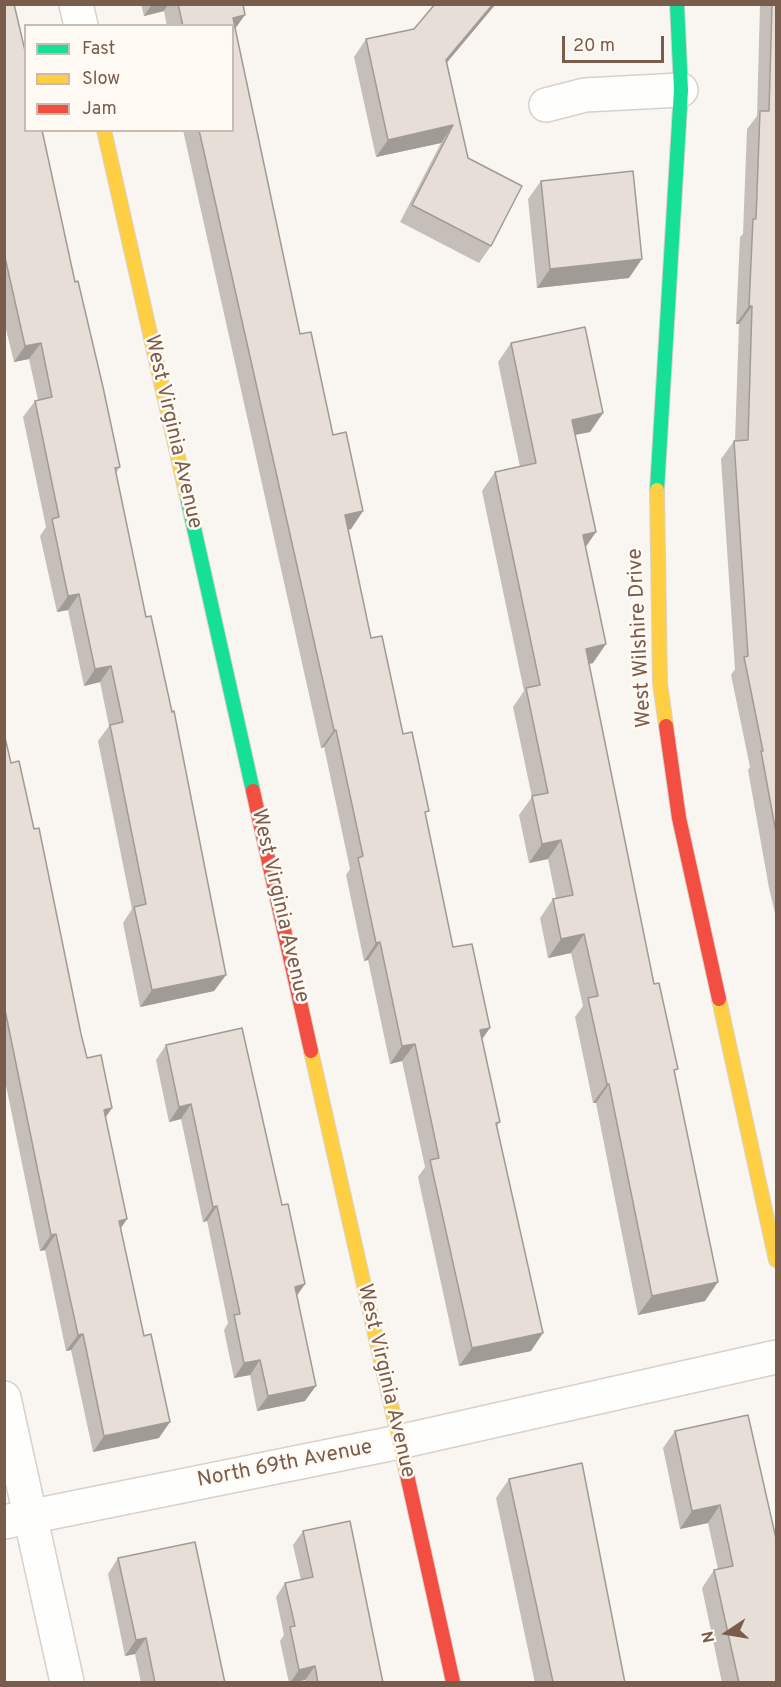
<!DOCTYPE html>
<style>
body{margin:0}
#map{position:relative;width:781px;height:1687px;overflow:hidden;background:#f9f5f0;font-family:Overpass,sans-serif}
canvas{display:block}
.frame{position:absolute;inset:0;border:6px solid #7a5c4d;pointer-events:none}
.legend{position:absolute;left:24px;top:24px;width:210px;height:108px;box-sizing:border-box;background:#fffaf3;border:2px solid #cabbb1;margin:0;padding:8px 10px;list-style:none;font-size:18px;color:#7a5c4d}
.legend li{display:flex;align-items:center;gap:12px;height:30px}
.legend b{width:30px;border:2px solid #cabbb1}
.north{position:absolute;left:697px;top:1603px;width:60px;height:60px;-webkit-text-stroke:4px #fffaf3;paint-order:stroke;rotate:258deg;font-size:16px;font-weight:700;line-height:24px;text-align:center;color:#7a5c4d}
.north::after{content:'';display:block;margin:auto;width:21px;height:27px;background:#7a5c4d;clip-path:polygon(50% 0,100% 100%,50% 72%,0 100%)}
.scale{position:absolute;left:562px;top:36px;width:102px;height:27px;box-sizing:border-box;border:3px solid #7a5c4d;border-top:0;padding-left:8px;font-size:18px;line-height:21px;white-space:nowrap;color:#7a5c4d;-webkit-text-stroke:4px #fffaf3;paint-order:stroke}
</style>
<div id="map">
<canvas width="781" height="1687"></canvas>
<div class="frame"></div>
<ul class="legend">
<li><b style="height:8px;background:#16e098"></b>Fast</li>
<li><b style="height:8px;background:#ffcf43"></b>Slow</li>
<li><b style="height:8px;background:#f24e42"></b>Jam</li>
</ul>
<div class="north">N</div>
<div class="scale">20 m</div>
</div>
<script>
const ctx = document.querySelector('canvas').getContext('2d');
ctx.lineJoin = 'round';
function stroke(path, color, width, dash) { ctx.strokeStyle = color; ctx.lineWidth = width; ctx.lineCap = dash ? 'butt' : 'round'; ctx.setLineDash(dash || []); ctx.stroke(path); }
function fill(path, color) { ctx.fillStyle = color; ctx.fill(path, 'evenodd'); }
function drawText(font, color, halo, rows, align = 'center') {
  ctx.font = font + ' Overpass,sans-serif'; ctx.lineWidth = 5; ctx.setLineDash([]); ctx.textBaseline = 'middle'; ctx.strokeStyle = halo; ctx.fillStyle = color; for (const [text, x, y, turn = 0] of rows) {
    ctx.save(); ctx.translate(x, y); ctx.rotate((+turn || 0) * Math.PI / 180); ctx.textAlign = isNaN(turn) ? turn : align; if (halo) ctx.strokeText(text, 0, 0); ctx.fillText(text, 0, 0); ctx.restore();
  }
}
const street = new Path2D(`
 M76,4L81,26
 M546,105L585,95L681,90
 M4,1398L67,1682
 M4,1522L399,1442L776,1357`);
const fast = new Path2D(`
 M657,490L681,90L677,4
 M187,497L253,791`);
const slow = new Path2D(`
 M104,130L187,497
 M657,490L660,683L666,726
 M719,999L776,1260
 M311,1051L407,1475`);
const jam = new Path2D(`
 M666,726L679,818L719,999
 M253,791L311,1051
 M407,1475L453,1682`);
stroke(street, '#d7d1cb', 36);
stroke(fast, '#d9d2cb', 16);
stroke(slow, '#d9d2cb', 16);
stroke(jam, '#d9d2cb', 16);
stroke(street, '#fefefd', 33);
stroke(fast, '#16e098', 14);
stroke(slow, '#ffcf43', 14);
stroke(jam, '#f24e42', 14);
fill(new Path2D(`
 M4,4L75,282L120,467L116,473L146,617L226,975L214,991L140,1007L123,923L132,909L98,741L109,726L100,682L84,686L68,610L57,612L40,536L46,527L23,417L35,401L38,400L29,359L14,362L4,321Z
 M141,4H244L243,5L235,29L300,334L333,435L363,511L351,529L348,530L371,638L403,734L425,816L453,947L482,1039L500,1122L497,1126L531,1351L459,1366L418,1177L425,1167L402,1061L390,1064L368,960L364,961L346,875L350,869L324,747L321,748L183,130H232V26H167L164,11L144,16Z
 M435,4H513L495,5L447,62L468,158L491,246L479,263L400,222L441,143L376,157L354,57L366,39L414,29Z
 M760,4H777V922L769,888L748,770L750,767L731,675L735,669L721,459L734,441H735L739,324H736L740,237L743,234L747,129L757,116Z
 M541,181L629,278L537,288L528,199Z
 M511,343L603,413L590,432L575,435L585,548L593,663L589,664L654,984L675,1073L705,1301L638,1315L596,1103H593L575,1017L583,1006L571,953L548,958L540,918L553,899L556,898L548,859L529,863L519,815L532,797L513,707L524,691L482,491L495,472L520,467L498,362Z
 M4,733L11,763L81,1034L87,1058L112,1108L105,1118L127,1219L121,1228L159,1438L93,1452L71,1350L66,1351L45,1250L40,1251L4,1076Z
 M166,1045L282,1205L305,1284L297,1296L305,1401L257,1411L250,1375L234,1378L224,1330L228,1323L207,1221L203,1222L181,1119L169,1122L156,1060Z
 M748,1415L777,1683H722L702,1588L714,1570L718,1569L708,1523L680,1529L663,1448L675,1431Z
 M509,1479L625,1683H535L496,1498Z
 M303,1531L383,1683H306L305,1680L289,1683L280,1641L284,1635L276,1597L285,1583L301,1580L293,1545Z
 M118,1558L225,1683H141L135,1654L125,1656L108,1574Z`), '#c6bfb9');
fill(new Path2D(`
 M152,4H168L164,11L144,16Z
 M493,4H513L495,5L434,78L446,60Z
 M245,15L232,33L233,18Z
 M453,125L441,143L376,157L388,140Z
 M642,259L629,278L537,288L550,269Z
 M749,306H752L739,324H736Z
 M41,343L29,359L14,362L25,346Z
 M603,413L590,432L559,438L572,420Z
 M363,511L351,529L333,533L345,515Z
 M596,532L583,551V535Z
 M79,594L68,610L57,612L68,596Z
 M606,644L593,663L573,667L586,649Z
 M111,666L100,682L84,686L95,669Z
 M334,730H336L324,747L321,748Z
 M561,840L548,859L529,863L542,844Z
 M584,934L571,953L548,958L561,939Z
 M380,942L368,960L364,961L376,943Z
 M226,975L214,991L140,1007L152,990Z
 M490,1028L478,1045L480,1030Z
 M415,1044L402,1061L390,1064L402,1046Z
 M607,1084H609L596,1103H593Z
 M191,1104L181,1119L169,1122L179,1107Z
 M112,1108L101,1124L104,1110Z
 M217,1206L207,1221L203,1222L213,1207Z
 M127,1219L116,1235L119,1221Z
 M56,1234L45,1250L40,1251L51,1235Z
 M718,1282L705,1301L638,1315L652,1296Z
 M305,1284L294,1299L295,1287Z
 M543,1333L531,1351L459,1366L472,1348Z
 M83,1334L71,1350L66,1351L78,1335Z
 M260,1360L250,1375L234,1378L244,1363Z
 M316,1386L305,1401L257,1411L268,1396Z
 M170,1422L159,1438L93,1452L104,1436Z
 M720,1505L708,1523L680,1529L692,1511Z
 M146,1638L135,1654L125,1656L136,1640Z
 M315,1666L305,1680L290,1683L299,1670Z`), '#a19b96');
const building = new Path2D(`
 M4,4H14L26,55V130H42L75,282L78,281L103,387L120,467L115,468L146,617L151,616L172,712L174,711L226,975L152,990L134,907L146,904L110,725L123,722L111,666L95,669L79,594L68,596L52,519L59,517L35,401L52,397L41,343L25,346L4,253Z
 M178,4H243L245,15L233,18L300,334L311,332L333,435L346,432L363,511L345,515L371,638L382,636L403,734L412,732L429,811L425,812L453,947L472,944L490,1028L480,1030L500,1122L496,1123L543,1333L472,1348L430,1160L439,1158L415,1044L402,1046L380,942L376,943L358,858L363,856L336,730H334L199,130H232V26H183Z
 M435,4H493L446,60L468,158L522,186L491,246L412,205L453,125L388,140L366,39L414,29Z
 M772,4H777V838L761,751H763L744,657L748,656L734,441L748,440L752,306H749L753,219H756L760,111H769Z
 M633,171L642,259L550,269L541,181Z
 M585,327L603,413L572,420L596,532L583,535L606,644L586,649L654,984L659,983L678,1069L674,1070L718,1282L652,1296L609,1084H607L588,998L598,996L584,934L561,939L553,899L573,895L561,840L542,844L532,796L548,793L526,688L540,685L495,472L536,463L511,343Z
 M4,733L11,763L19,761L34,829L39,828L81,1034L87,1058L101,1055L112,1108L104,1110L127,1219L119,1221L144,1336L151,1334L170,1422L104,1436L83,1334L78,1335L56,1234L51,1235L4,1005Z
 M242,1028L282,1205L288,1204L305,1284L295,1287L316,1386L268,1396L260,1360L244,1363L234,1315L240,1314L217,1206L213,1207L191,1104L179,1107L166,1045Z
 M748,1415L777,1543V1683H739L714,1570L733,1566L720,1505L692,1511L675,1431Z
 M582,1463L625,1683H551L553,1682L509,1479Z
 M350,1521L383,1683H318L315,1666L299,1670L290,1627L295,1626L285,1583L313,1577L303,1531Z
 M195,1542L225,1683H155L146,1638L136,1640L118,1558Z`);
fill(building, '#e6ded7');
stroke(building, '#a19b96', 1.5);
drawText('21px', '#7a5c4d', '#fffaf3', [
 ["West Virginia Avenue",172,432,77],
 ["West Wilshire Drive",641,638,-93],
 ["West Virginia Avenue",279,906,77],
 ["West Virginia Avenue",385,1381,77],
 ["North 69th Avenue",285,1465,-11]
]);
</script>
